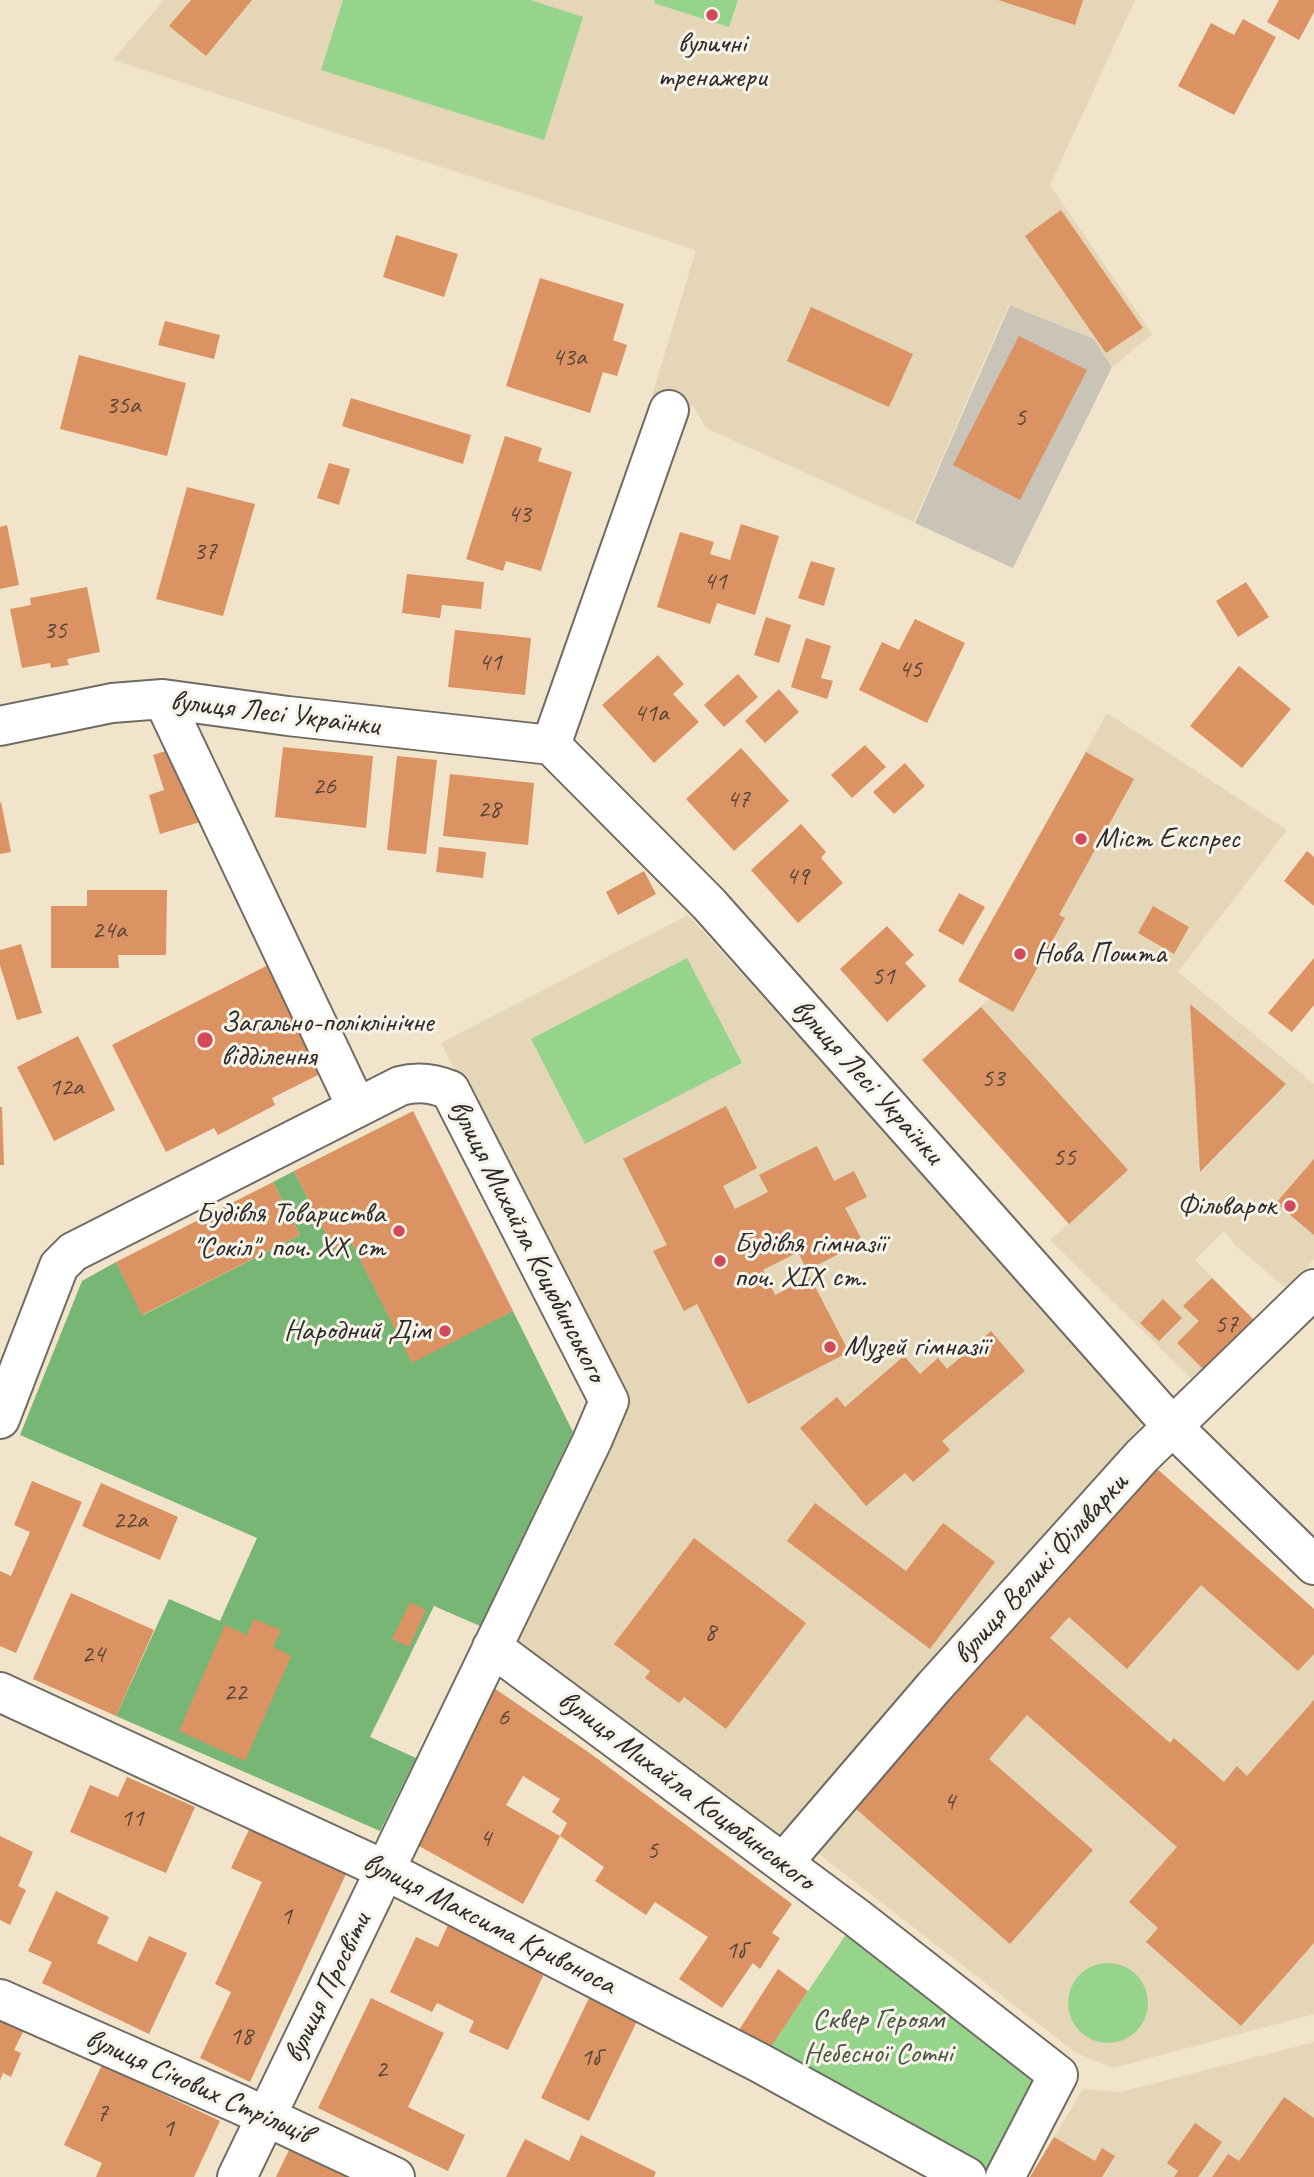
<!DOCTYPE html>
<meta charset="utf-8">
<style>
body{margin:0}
canvas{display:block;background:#f1e4ca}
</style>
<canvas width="1314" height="2177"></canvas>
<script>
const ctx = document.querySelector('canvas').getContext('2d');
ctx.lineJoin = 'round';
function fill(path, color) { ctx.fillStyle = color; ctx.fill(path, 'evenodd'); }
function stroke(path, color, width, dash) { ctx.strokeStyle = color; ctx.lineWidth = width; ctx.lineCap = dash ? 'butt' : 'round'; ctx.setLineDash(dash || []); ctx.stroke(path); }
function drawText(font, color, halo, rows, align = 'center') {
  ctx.font = font + ' Caveat,sans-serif'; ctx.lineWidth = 6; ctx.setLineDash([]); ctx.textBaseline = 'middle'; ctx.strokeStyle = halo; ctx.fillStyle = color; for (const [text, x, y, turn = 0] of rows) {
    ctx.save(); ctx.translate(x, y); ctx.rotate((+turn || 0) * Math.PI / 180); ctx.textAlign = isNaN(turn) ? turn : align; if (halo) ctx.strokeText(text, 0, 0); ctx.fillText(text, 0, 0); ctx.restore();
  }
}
fill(new Path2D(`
 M164,0H1135L1050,185L1152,334L1113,367L1094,339L1009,304L914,522L706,428L693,406L652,396L696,250L113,60Z
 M1107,713L1287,830L1178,972L1314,1084V1259L1288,1290L1235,1245L1224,1231L1195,1260L1262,1328L1202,1389L1050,1240L1069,1223L922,1060L989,999L958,981Z
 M688,915L1147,1419L779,1839L517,1643L621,1427L624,1404L441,1043Z
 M1155,1467L1314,1609V2014L1113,2068L1076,2053L816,1852Z
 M1314,2042V2177H1030L1083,2089L1121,2092Z`), '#e4d6b7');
fill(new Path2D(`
 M1010,305L1094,339L1112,367L1013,568L915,523Z`), '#c9c3b8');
fill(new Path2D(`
 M343,0H530L583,17L544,140L321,70Z
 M655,0H738L729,27L654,3Z
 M687,958L742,1063L585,1144L531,1039Z
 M857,1918L1058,2075L1005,2177H967L760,2063Z
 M1068 2003a40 40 0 1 1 80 0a40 40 0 1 1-80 0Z`), '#95d48a');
fill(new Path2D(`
 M294,1171L334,1249L351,1241L412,1362L513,1311L573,1432L480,1626L434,1606L370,1737L416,1758L380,1831L116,1716L169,1599L220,1621L257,1538L20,1435L82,1281L116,1262L143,1315L300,1235L273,1182Z`), '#78b676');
fill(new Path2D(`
 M191,0H252L206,56L169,26Z
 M998,0H1083L1075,25Z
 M1279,0H1314V12L1299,40L1267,22Z
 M1243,19L1276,37L1234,115L1178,86L1211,23L1234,35Z
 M1061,210L1143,328L1106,353L1025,236Z
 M396,235L458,254L444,297L383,277Z
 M540,278L624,304L613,340L627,345L617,376L603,372L590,413L506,386Z
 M811,307L913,354L889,407L787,361Z
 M165,321L220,335L214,359L158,345Z
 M1019,336L1087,370L1020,500L953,465Z
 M79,355L186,383L167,456L60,429Z
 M351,398L471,435L463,464L342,426Z
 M505,436L542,448L538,461L572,472L541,571L506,561L503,571L466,559Z
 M329,463L350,469L339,505L317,498Z
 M187,487L255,504L223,616L156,599Z
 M741,524L779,536L755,615L717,603L710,624L657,607L680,532L714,542L710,554L730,560Z
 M7,525L19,585L0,589V527Z
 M811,561L835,568L824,606L798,598Z
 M407,574L484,582L481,609L442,605L440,618L402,613Z
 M1246,582L1269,617L1238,637L1216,601Z
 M87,587L100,652L67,659L69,665L51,668L50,663L22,668L10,609L31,605L30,598Z
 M766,617L791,625L779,663L754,655Z
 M915,619L965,643L927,723L859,690L882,642L899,650Z
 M455,630L531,638L525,695L448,687Z
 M806,638L831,646L821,678L833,681L827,699L791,687Z
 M658,655L684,684L673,694L699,722L654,763L602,705Z
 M1239,666L1291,709L1242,768L1190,726Z
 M738,674L758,697L724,727L704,705Z
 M779,689L799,712L765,743L745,721Z
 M865,745L886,767L852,798L831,775Z
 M178,747L200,822L160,834L149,795L164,790L153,755Z
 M283,747L373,756L366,828L275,817Z
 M741,748L789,801L734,851L686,799Z
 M1086,752L1134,779L1059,915L1065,918L1013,1012L958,981Z
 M397,756L437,760L426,854L387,850Z
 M905,763L925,786L894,814L873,792Z
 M450,774L534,783L528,845L443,836Z
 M1,802L11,852L0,854V803Z
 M801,824L826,852L821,858L843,883L798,923L751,870Z
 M439,847L486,852L483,878L436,872Z
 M1307,851L1314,857V906L1284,881Z
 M644,871L656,894L618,915L606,892Z
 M87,890H167L166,955H118L119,968H51V906H87Z
 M959,893L985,907L963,945L938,931Z
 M1153,906L1189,927L1174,954L1138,933Z
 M887,926L914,955L905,963L926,986L887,1022L840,969Z
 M21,944L42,1013L17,1020L0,965V950Z
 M1314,958V1005L1292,1032L1268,1013Z
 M272,963L326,1071L272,1098L275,1105L218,1135L214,1128L166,1152L112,1045Z
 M1190,1004L1286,1084L1200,1172Z
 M981,1007L1128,1170L1069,1224L922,1060Z
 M78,1036L115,1110L54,1141L17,1067Z
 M726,1106L757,1168L723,1186L735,1209L768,1192L759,1175L817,1146L834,1181L854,1171L867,1197L845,1208L863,1242L807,1270L798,1252L763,1270L775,1295L810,1277L849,1352L748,1404L697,1304L684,1311L653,1251L667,1245L623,1159Z
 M0,1107H2L4,1165H0Z
 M413,1111L513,1311L412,1363L351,1241L334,1250L294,1171Z
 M1314,1159V1235L1276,1203Z
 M273,1182L300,1235L142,1315L116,1262Z
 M1212,1278L1262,1328L1212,1378L1177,1343L1199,1321L1183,1306Z
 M1163,1299L1182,1318L1159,1341L1140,1323Z
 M991,1331L1025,1371L942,1441L950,1450L913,1482L905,1473L866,1506L800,1428L837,1397L845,1407L904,1356L920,1374L938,1358L947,1369Z
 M1155,1467L1314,1609V1654L1298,1671L1201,1585L1127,1669L1069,1617L1050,1638L1170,1743L1174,1738L1224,1782L1237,1766L1247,1776L1314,1700V1943L1241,2026L1146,1942L1158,1928L1129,1902L1177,1847L1027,1715L989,1759L1093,1850L1010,1944L855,1808Z
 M32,1481L82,1502L16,1653L0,1646V1571L11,1576L30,1532L14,1525Z
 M101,1483L178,1517L160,1560L82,1526Z
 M815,1503L906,1571L943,1523L995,1562L930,1649L787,1541Z
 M694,1538L806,1623L726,1729L684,1697L679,1703L664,1692L645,1678L650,1671L614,1644Z
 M71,1593L154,1630L116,1716L33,1679Z
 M410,1602L426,1610L409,1647L392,1639Z
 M254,1619L281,1630L273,1647L291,1656L245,1761L179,1731L225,1625L247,1635Z
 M485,1682L591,1754L792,1904L772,1933L780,1938L760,1969L753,1963L722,2008L679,1979L708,1937L655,1902L646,1915L595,1881L604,1867L560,1836L523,1904L410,1841ZM523,1776L560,1799L552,1812L567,1823L560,1836L506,1805Z
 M127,1777L195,1807L166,1873L70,1832L90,1785L118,1797Z
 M254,1819L351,1863L250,2082L200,2058L231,1992L215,1984L262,1882L231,1868Z
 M0,1836L33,1852L18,1886L26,1890L10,1925L0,1920Z
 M56,1891L109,1917L97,1943L137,1962L149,1936L187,1953L149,2034L42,1983L52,1962L28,1951Z
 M448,1925L545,1972L508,2050L469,2032L474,2021L437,2003L432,2012L390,1992L416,1937L438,1947Z
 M778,1969L808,1991L769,2050L739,2030Z
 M591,1994L639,2017L589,2121L541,2098Z
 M371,1998L444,2033L408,2107L465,2135L448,2171L318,2108Z
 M0,2016L25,2028L14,2050L21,2053L11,2077L3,2073L0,2080Z
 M102,2065L220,2121L194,2177H96L102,2163L64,2145Z
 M1284,2097L1314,2118V2177H1212L1228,2154L1239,2161Z
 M1195,2123L1222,2142L1198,2177H1174L1178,2171L1167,2163Z
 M581,2135L656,2172L654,2177H506L525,2139L569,2161Z
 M1054,2137L1095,2161L1102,2148L1115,2156L1102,2177H1030Z
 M290,2148L354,2177H276Z`), '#db9363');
const minor = new Path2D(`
 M163,699L357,1108
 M0,726L112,703L163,699L288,716L551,745L709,904L1173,1427L1314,1565
 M551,745L669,410
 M0,1419L59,1266L73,1252L400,1086C418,1081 433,1083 450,1090L609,1401L592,1441L237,2177
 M492,1647L857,1918L1058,2075L1005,2177
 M0,1692L385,1870L760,2063L967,2177
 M783,1863L934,1687L1142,1456L1314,1289
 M0,1999L239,2104L395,2177`);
stroke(minor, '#706c63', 42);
stroke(minor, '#fff', 38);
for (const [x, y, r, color] of [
 [712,15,7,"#d1495b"],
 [1081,839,7,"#d1495b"],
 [1020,954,7,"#d1495b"],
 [205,1040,9,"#d1495b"],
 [1290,1206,7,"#d1495b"],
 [399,1231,7,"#d1495b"],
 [720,1261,7,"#d1495b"],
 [445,1331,7,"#d1495b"],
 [830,1347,7,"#d1495b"]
]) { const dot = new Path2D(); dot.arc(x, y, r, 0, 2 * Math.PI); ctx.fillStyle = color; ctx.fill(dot); stroke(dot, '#f7f3e8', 2.5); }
drawText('26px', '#574539', null, [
 ["43а",569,358],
 ["35а",123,406],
 ["5",1020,418],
 ["43",519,515],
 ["37",205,552],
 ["41",715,582],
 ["35",55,631],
 ["41",490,663],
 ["45",910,670],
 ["41а",651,714],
 ["26",324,787],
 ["47",738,800],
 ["28",489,810],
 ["49",797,877],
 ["24а",109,931],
 ["51",883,977],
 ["53",993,1079],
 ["12а",66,1088],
 ["55",1064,1158],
 ["57",1226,1325],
 ["22а",130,1521],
 ["8",710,1633],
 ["24",93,1655],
 ["22",235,1693],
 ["6",503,1718],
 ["4",949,1802],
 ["11",132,1819],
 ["4",485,1839],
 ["5",652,1851],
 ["1",286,1917],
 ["1б",735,1951],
 ["18",241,2037],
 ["1б",590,2058],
 ["2",381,2070],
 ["7",102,2114],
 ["1",168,2129]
]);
drawText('30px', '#2b2b2b', '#f7f3e8', [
 ["вуличні",712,44,"center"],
 ["тренажери",712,78,"center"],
 ["Міст Експрес",1095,839],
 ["Нова Пошта",1034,954],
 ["Загально-поліклінічне",221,1023],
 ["відділення",221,1057],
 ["Фільварок",1276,1206,"right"],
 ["Будівля Товариства",385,1214,"right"],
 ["\"Сокіл\", поч. ХХ ст",385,1248,"right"],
 ["Будівля гімназії",734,1244],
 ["поч. XIX ст.",734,1278],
 ["Народний Дім",431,1331,"right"],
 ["Музей гімназії",844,1347]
], 'left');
drawText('30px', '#2b2b2b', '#f7f3e8', [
 ["вулиця Лесі Українки",275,714,7],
 ["вулиця Лесі Українки",867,1082,48],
 ["вулиця Михайла Коцюбинського",527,1241,63],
 ["вулиця Великі Фільварки",1041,1569,-48],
 ["вулиця Михайла Коцюбинського",686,1791,37],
 ["вулиця Максима Кривоноса",489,1924,27],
 ["вулиця Просвіти",328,1988,-64],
 ["вулиця Січових Стрільців",198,2087,24]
]);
drawText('30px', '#465543', '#f7f3e8', [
 ["Сквер Героям",878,2020],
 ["Небесної Сотні",878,2054]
]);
</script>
